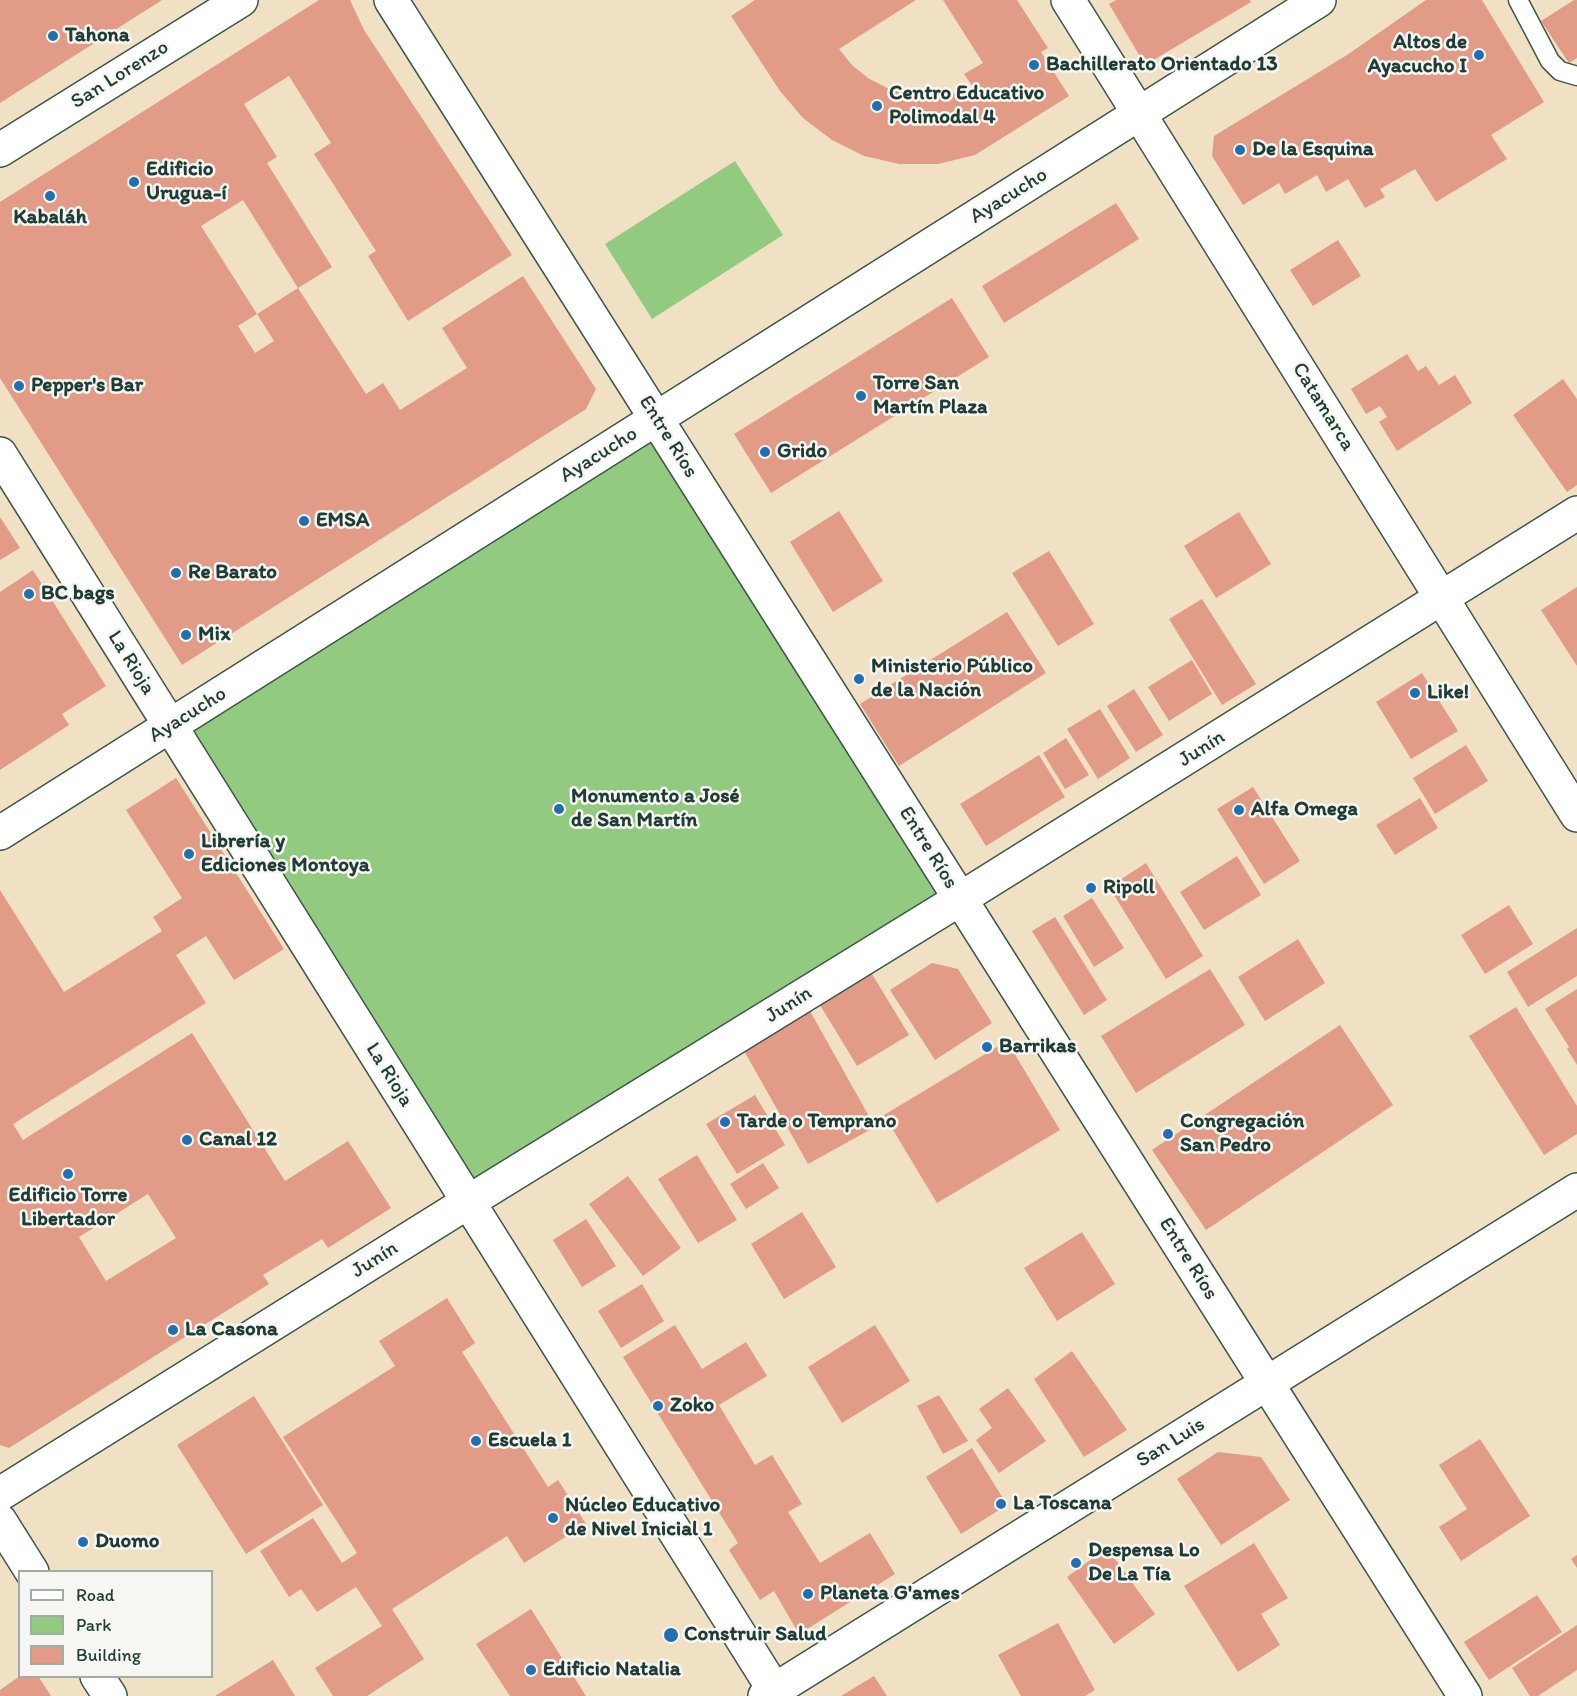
<!DOCTYPE html>
<meta charset="utf-8">
<style>
body{margin:0}
#map{position:relative;width:1577px;height:1696px;overflow:hidden;background:#f0e1c5;font-family:Itim,sans-serif}
canvas{display:block}
.legend{position:absolute;left:18px;top:1570px;width:195px;height:108px;box-sizing:border-box;background:#f6f6f2;border:2px solid #a0aca6;margin:0;padding:8px 10px;list-style:none;font-size:18px;color:#1f3d34}
.legend li{display:flex;align-items:center;gap:12px;height:30px}
.legend b{width:30px;border:2px solid #a0aca6}
</style>
<div id="map">
<canvas width="1577" height="1696"></canvas>
<ul class="legend">
<li><b style="height:8px;background:#fff"></b>Road</li>
<li><b style="height:16px;background:#92cb7f"></b>Park</li>
<li><b style="height:16px;background:#e19b86"></b>Building</li>
</ul>
</div>
<script>
const ctx = document.querySelector('canvas').getContext('2d');
ctx.lineJoin = 'round';
function fill(path, color) { ctx.fillStyle = color; ctx.fill(path, 'evenodd'); }
function stroke(path, color, width, dash) { ctx.strokeStyle = color; ctx.lineWidth = width; ctx.lineCap = dash ? 'butt' : 'round'; ctx.setLineDash(dash || []); ctx.stroke(path); }
function drawText(font, color, halo, rows, align = 'center') {
  ctx.font = font + ' Itim,sans-serif'; ctx.lineWidth = 5; ctx.setLineDash([]); ctx.textBaseline = 'middle'; ctx.strokeStyle = halo; ctx.fillStyle = color; for (const [text, x, y, turn = 0] of rows) {
    ctx.save(); ctx.translate(x, y); ctx.rotate((+turn || 0) * Math.PI / 180); ctx.textAlign = isNaN(turn) ? turn : align; if (halo) ctx.strokeText(text, 0, 0); ctx.fillText(text, 0, 0); ctx.restore();
  }
}
fill(new Path2D(`
 M735,161L783,235L652,319L605,244Z
 M657,430L946,896L469,1191L180,725Z`), '#92cb7f');
fill(new Path2D(`
 M0,0H162L0,103Z
 M319,0H350L364,30L512,255L408,321L368,256L376,251L314,154L331,143L289,76L244,104L277,157L267,163L332,267L298,288L243,200L201,226L257,314L238,326L255,353L274,341L257,314L298,288L366,394L383,383L400,410L467,368L442,328L523,276L596,389L586,409L182,665L0,378V202Z
 M755,0H916L839,49L852,65L868,78L887,88L907,94L929,96L951,94L973,87L964,74L983,63L943,0H1017L1048,48L1041,52L1069,96L975,155L938,164H899L864,156L832,140L803,118L780,91L731,16Z
 M1116,0H1250L1251,2L1145,65L1109,4Z
 M1426,0H1482L1544,102L1491,135L1507,159L1436,202L1415,169L1380,189L1385,197L1365,208L1348,179L1326,192L1317,175L1285,194L1279,183L1243,205L1212,156L1214,136L1347,55Z
 M1574,0H1577V58L1569,63L1541,21Z
 M1116,203L1139,239L1004,323L982,286Z
 M1338,240L1361,276L1313,306L1290,270Z
 M952,298L989,357L771,493L734,434Z
 M1407,354L1418,371L1426,366L1439,385L1455,375L1472,403L1397,451L1379,422L1387,417L1380,406L1366,414L1351,389Z
 M1563,379L1577,399V485L1567,492L1513,415Z
 M839,511L883,581L833,612L790,542Z
 M1239,512L1271,564L1216,598L1184,546Z
 M0,517L20,548L0,560Z
 M1049,551L1094,624L1058,646L1012,573Z
 M33,570L106,686L62,714L69,725L0,770V592Z
 M1577,587V666L1541,610Z
 M1202,599L1256,684L1222,705L1169,619Z
 M1007,612L1046,673L899,766L860,704Z
 M1192,660L1212,694L1169,721L1148,687Z
 M1422,673L1458,731L1411,759L1376,702Z
 M1134,689L1163,735L1136,752L1107,706Z
 M1100,709L1130,758L1098,779L1067,729Z
 M1066,738L1089,775L1065,789L1043,753Z
 M1466,745L1488,781L1435,814L1413,778Z
 M1039,755L1065,797L986,846L960,804Z
 M176,778L284,949L234,980L206,936L176,955L206,1003L13,1124L23,1140L192,1033L285,1181L348,1141L391,1208L328,1248L322,1239L263,1275L269,1284L9,1448L0,1445V890L64,992L162,931L153,917L182,898L126,810ZM148,1194L176,1238L106,1281L79,1237Z
 M1253,787L1300,861L1264,884L1217,809Z
 M1420,798L1438,828L1395,855L1376,825Z
 M1237,856L1261,895L1204,930L1180,892Z
 M1146,863L1203,956L1166,979L1109,887Z
 M1092,898L1124,948L1094,967L1063,916Z
 M1509,905L1533,944L1485,974L1461,935Z
 M1055,917L1107,1000L1084,1015L1032,931Z
 M1577,928V976L1528,1007L1507,972Z
 M1298,939L1325,983L1265,1021L1238,977Z
 M932,963L958,969L992,1023L935,1060L890,990Z
 M1210,969L1245,1025L1136,1093L1101,1036Z
 M872,974L909,1035L857,1066L820,1005Z
 M1577,989V1065L1567,1049L1569,1047L1545,1009Z
 M1516,1007L1577,1106V1134L1544,1155L1469,1036Z
 M810,1011L875,1127L808,1164L743,1049Z
 M1340,1025L1393,1105L1206,1230L1152,1150Z
 M1007,1041L1060,1130L937,1203L884,1115Z
 M755,1095L785,1145L737,1174L706,1124Z
 M697,1155L737,1220L698,1243L658,1179Z
 M763,1163L779,1188L746,1209L730,1184Z
 M628,1176L681,1248L643,1276L589,1204Z
 M802,1212L836,1267L784,1299L751,1244Z
 M586,1219L616,1266L582,1287L553,1240Z
 M1082,1232L1115,1284L1057,1321L1024,1268Z
 M642,1284L664,1321L621,1348L598,1311Z
 M447,1298L475,1343L462,1352L548,1487L558,1480L586,1524L524,1563L507,1536L392,1609L424,1659L367,1696H333L315,1668L382,1626L356,1587L317,1612L301,1589L289,1597L260,1551L313,1518L342,1563L357,1553L283,1437L395,1366L379,1341Z
 M675,1325L702,1369L746,1342L767,1376L719,1405L755,1465L772,1455L802,1504L788,1512L820,1563L870,1533L895,1574L799,1634L774,1591L760,1600L729,1550L738,1543L623,1357Z
 M875,1325L910,1381L842,1423L808,1367Z
 M1072,1351L1127,1430L1084,1457L1034,1379Z
 M1008,1388L1046,1441L999,1473L976,1440L992,1428L979,1409Z
 M939,1395L968,1441L943,1454L917,1406Z
 M254,1396L323,1505L246,1554L177,1445Z
 M1480,1439L1530,1516L1461,1561L1439,1527L1467,1509L1439,1465Z
 M972,1448L1007,1505L961,1534L926,1477Z
 M1218,1452L1261,1457L1290,1500L1221,1545L1177,1479Z
 M1254,1543L1288,1598L1261,1614L1280,1645L1238,1672L1184,1586Z
 M1107,1548L1155,1614L1114,1644L1067,1577Z
 M1577,1555V1568L1571,1559Z
 M1537,1595L1562,1632L1489,1680L1464,1642Z
 M531,1609L586,1696H510L476,1644Z
 M1058,1623L1095,1690L1085,1696H1021L998,1655Z
 M1577,1625V1670L1538,1696H1530L1512,1668Z
 M273,1660L295,1696H215Z
 M20,1676H38L51,1696H0V1690Z
 M874,1676L887,1696H841Z`), '#e19b86');
const lane = new Path2D(`
 M1518,0L1550,61L1560,71L1577,76`);
const street = new Path2D(`
 M391,0L1465,1696
 M1068,0L1577,815
 M0,150L241,0
 M0,454L778,1696
 M0,833L1319,0
 M0,1494L468,1202L960,899L1577,513
 M0,1521L32,1572
 M97,1676L110,1696
 M765,1696L1577,1190`);
stroke(lane, '#3e564a', 21);
stroke(street, '#3e564a', 36);
stroke(lane, '#fff', 18);
stroke(street, '#fff', 33);
for (const [x, y, r, color] of [
 [53,36,6,"#1f6fb2"],
 [1479,55,6,"#1f6fb2"],
 [1034,65,6,"#1f6fb2"],
 [877,106,6,"#1f6fb2"],
 [1240,150,6,"#1f6fb2"],
 [134,182,6,"#1f6fb2"],
 [50,196,6,"#1f6fb2"],
 [19,386,6,"#1f6fb2"],
 [861,396,6,"#1f6fb2"],
 [765,452,6,"#1f6fb2"],
 [304,521,6,"#1f6fb2"],
 [176,573,6,"#1f6fb2"],
 [29,594,6,"#1f6fb2"],
 [186,635,6,"#1f6fb2"],
 [859,679,6,"#1f6fb2"],
 [1415,693,6,"#1f6fb2"],
 [559,809,6,"#1f6fb2"],
 [1239,810,6,"#1f6fb2"],
 [189,854,6,"#1f6fb2"],
 [1091,888,6,"#1f6fb2"],
 [987,1047,6,"#1f6fb2"],
 [725,1122,6,"#1f6fb2"],
 [1168,1134,6,"#1f6fb2"],
 [187,1140,6,"#1f6fb2"],
 [68,1174,6,"#1f6fb2"],
 [173,1330,6,"#1f6fb2"],
 [658,1406,6,"#1f6fb2"],
 [476,1441,6,"#1f6fb2"],
 [1001,1504,6,"#1f6fb2"],
 [553,1518,6,"#1f6fb2"],
 [83,1542,6,"#1f6fb2"],
 [1076,1563,6,"#1f6fb2"],
 [808,1594,6,"#1f6fb2"],
 [671,1635,8,"#1f6fb2"],
 [531,1670,6,"#1f6fb2"]
]) { const dot = new Path2D(); dot.arc(x, y, r, 0, 2 * Math.PI); ctx.fillStyle = color; ctx.fill(dot); stroke(dot, '#f6f6f2', 2); }
drawText('bold 21px', '#1f3d34', '#f6f6f2', [
 ["Tahona",65,36],
 ["Altos de",1467,43,"right"],
 ["Ayacucho I",1467,67,"right"],
 ["Bachillerato Orientado 13",1046,65],
 ["Centro Educativo",889,94],
 ["Polimodal 4",889,118],
 ["De la Esquina",1252,150],
 ["Edificio",146,170],
 ["Urugua-í",146,194],
 ["Kabaláh",50,218,"center"],
 ["Torre San",873,384],
 ["Martín Plaza",873,408],
 ["Pepper's Bar",31,386],
 ["Grido",777,452],
 ["EMSA",316,521],
 ["Re Barato",188,573],
 ["BC bags",41,594],
 ["Mix",198,635],
 ["Ministerio Público",871,667],
 ["de la Nación",871,691],
 ["Like!",1427,693],
 ["Monumento a José",571,797],
 ["de San Martín",571,821],
 ["Alfa Omega",1251,810],
 ["Librería y",201,842],
 ["Ediciones Montoya",201,866],
 ["Ripoll",1103,888],
 ["Barrikas",999,1047],
 ["Tarde o Temprano",737,1122],
 ["Congregación",1180,1122],
 ["San Pedro",1180,1146],
 ["Canal 12",199,1140],
 ["Edificio Torre",68,1196,"center"],
 ["Libertador",68,1220,"center"],
 ["La Casona",185,1330],
 ["Zoko",670,1406],
 ["Escuela 1",488,1441],
 ["La Toscana",1013,1504],
 ["Núcleo Educativo",565,1506],
 ["de Nivel Inicial 1",565,1530],
 ["Duomo",95,1542],
 ["Despensa Lo",1088,1551],
 ["De La Tía",1088,1575],
 ["Planeta G'ames",820,1594],
 ["Construir Salud",684,1635],
 ["Edificio Natalia",543,1670]
], 'left');
drawText('21px', '#1f3d34', '#f6f6f2', [
 ["San Lorenzo",120,75,-32],
 ["Ayacucho",1009,196,-32],
 ["Catamarca",1323,407,58],
 ["Entre Ríos",668,437,58],
 ["Ayacucho",599,455,-32],
 ["La Rioja",131,663,58],
 ["Ayacucho",188,715,-32],
 ["Junín",1202,749,-32],
 ["Entre Ríos",928,848,58],
 ["Junín",789,1005,-32],
 ["La Rioja",389,1075,58],
 ["Entre Ríos",1188,1259,58],
 ["Junín",375,1260,-32],
 ["San Luis",1171,1443,-32]
]);
</script>
